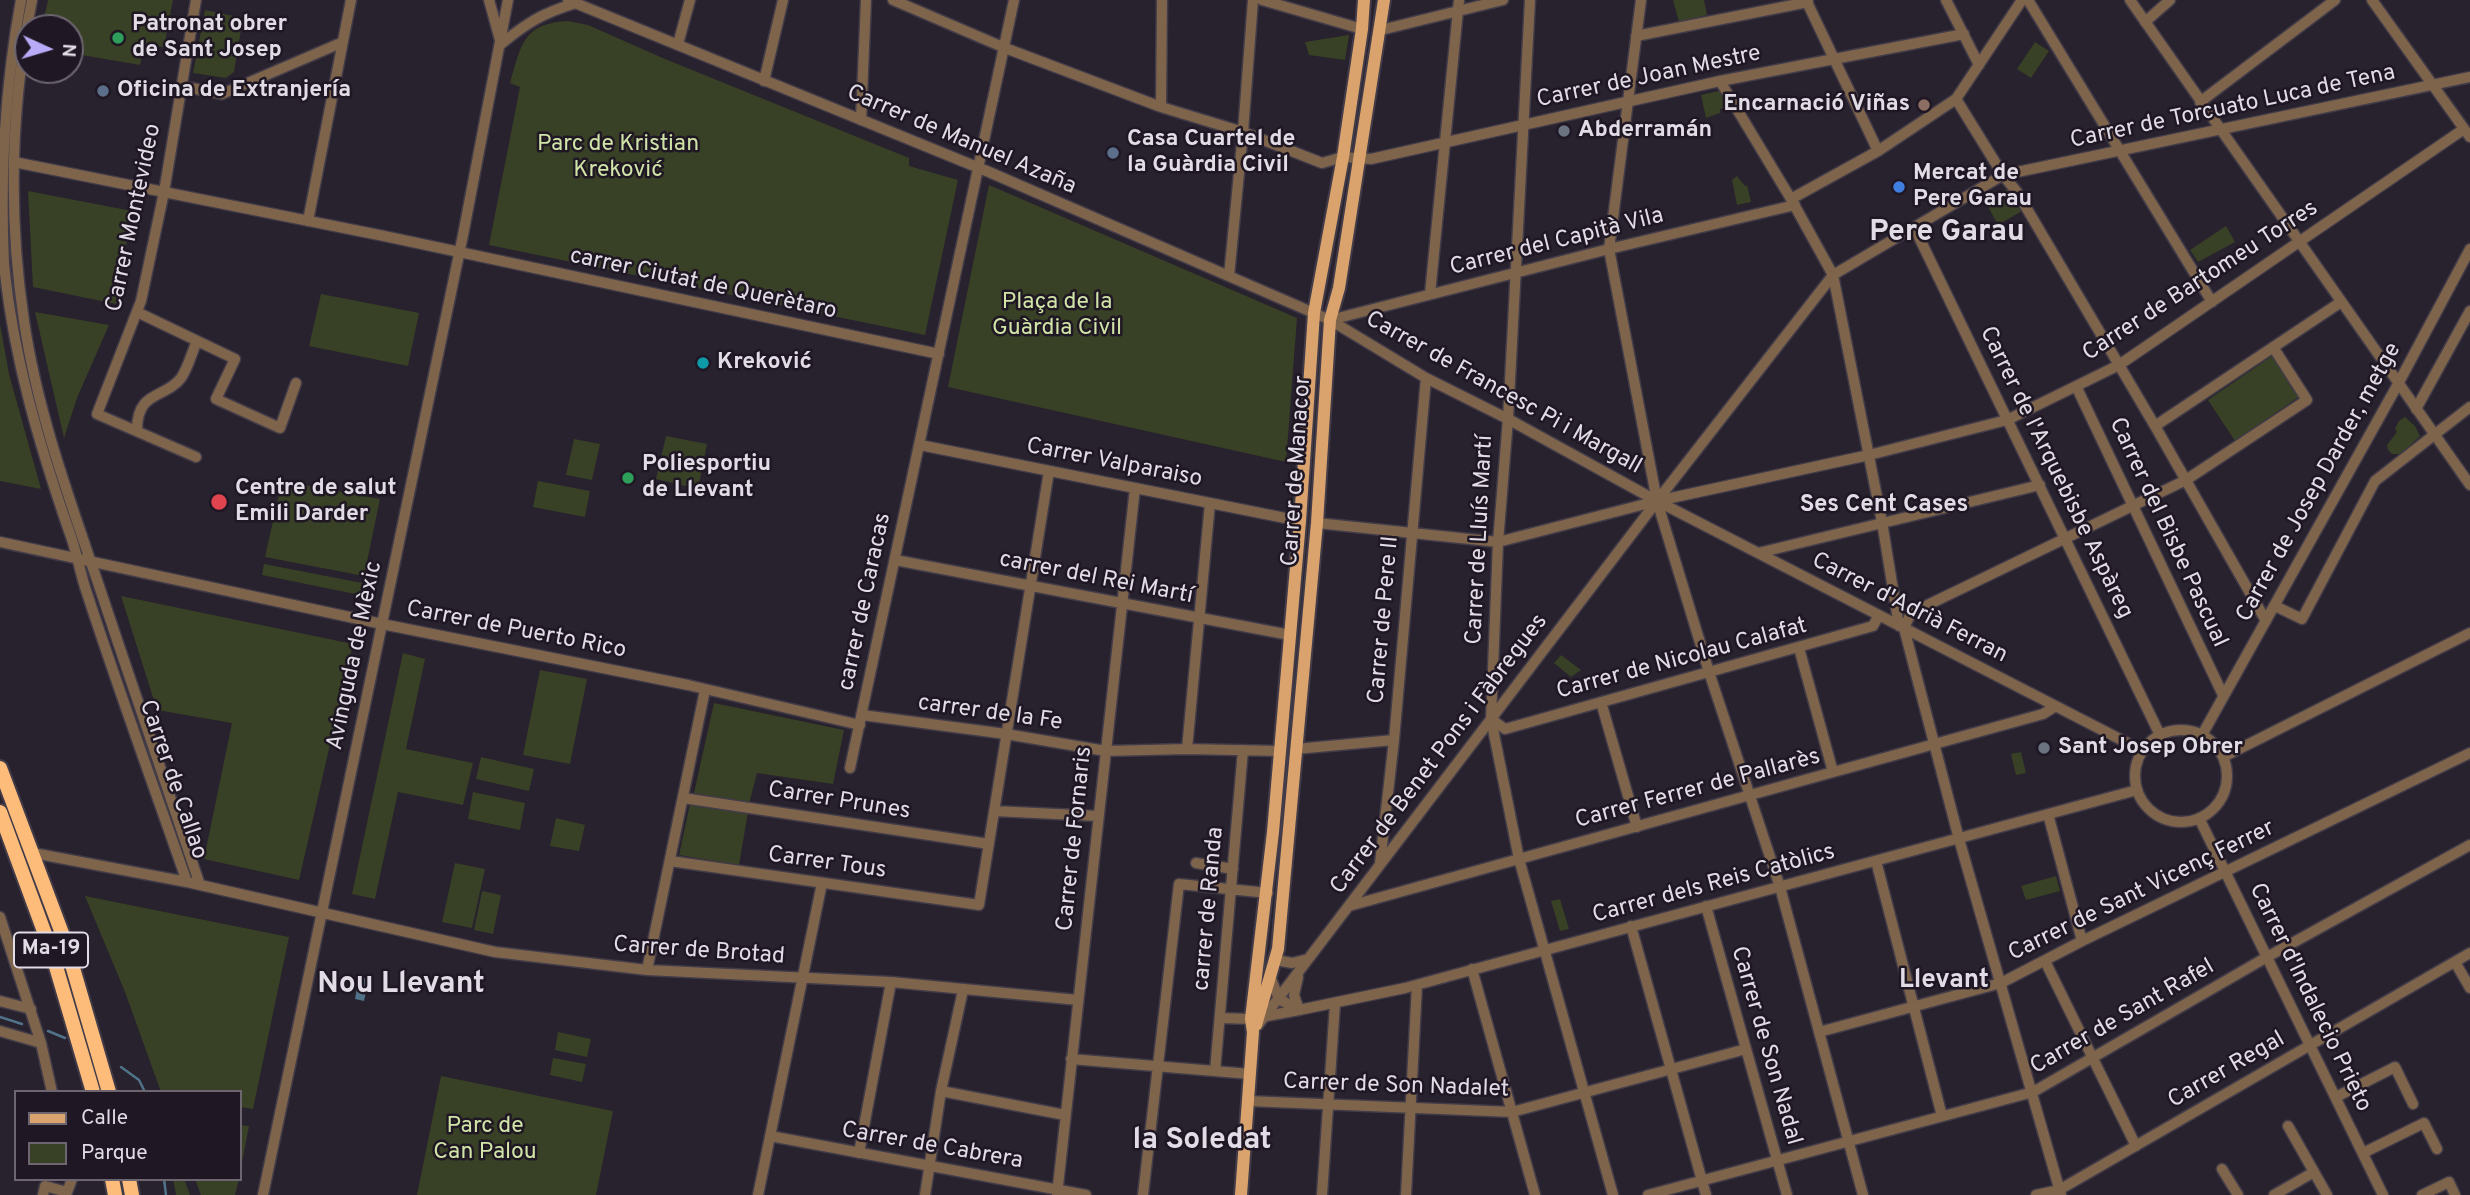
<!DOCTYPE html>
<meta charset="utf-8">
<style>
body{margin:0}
#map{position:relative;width:2470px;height:1195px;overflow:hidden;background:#28212e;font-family:Overpass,sans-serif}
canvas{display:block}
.legend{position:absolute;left:14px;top:1090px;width:228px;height:91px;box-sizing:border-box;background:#1f1724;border:2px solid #6d6671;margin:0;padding:9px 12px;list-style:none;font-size:21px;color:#e1dce5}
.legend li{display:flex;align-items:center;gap:14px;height:35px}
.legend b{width:35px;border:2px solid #6d6671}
.north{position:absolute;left:14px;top:14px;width:70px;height:70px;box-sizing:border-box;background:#1f1724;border:2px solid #6d6671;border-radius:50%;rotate:94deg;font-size:19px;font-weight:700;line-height:28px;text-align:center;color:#e1dce5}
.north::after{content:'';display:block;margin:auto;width:24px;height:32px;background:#b9abf7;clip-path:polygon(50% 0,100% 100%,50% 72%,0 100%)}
</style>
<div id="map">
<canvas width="2470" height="1195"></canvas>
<ul class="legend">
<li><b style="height:9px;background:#daa36d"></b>Calle</li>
<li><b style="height:19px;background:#384125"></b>Parque</li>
</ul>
<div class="north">N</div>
</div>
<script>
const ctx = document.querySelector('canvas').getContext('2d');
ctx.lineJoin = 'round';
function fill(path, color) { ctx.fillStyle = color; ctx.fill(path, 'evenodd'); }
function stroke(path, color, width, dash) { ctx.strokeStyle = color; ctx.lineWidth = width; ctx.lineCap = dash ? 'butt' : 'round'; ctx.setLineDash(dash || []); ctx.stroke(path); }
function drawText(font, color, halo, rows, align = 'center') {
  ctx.font = font + ' Overpass,sans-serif'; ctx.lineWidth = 5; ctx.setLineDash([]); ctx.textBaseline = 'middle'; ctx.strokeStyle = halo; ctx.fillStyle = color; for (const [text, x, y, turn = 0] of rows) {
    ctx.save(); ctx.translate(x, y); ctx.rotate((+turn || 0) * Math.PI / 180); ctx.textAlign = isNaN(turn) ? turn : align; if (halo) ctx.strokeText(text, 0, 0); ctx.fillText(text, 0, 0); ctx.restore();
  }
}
fill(new Path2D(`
 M48,0H173L164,47L144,46L140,65L70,53V28H42Z
 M1673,0H1704L1707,15L1679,22Z
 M205,10L243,18L234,72L226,78L193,73Z
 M568,21L588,25L665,59L909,158V166L958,180L925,335L489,245L520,87L510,83C521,45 523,23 568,21Z
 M1349,35L1345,60L1309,55L1305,42Z
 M2035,42L2049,51L2031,78L2017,69Z
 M1719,91L1728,107L1720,109V113L1706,118L1701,95Z
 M1737,176L1745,186L1747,185L1751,202L1737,205L1732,180Z
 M989,185L1297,318L1286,462L948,387Z
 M2009,188L2022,211L1998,225L1985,201Z
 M28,191L132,211L116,304L33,287Z
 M2226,226L2235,242L2198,262L2190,250Z
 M321,294L419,313L408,366L309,346Z
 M35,312L109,325L77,398L64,438Z
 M0,324L9,374L41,489L0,481Z
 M2272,356L2300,396L2235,441L2208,400Z
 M2405,417L2415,426L2420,436L2401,454H2392L2388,450L2387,445L2397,432L2395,429L2399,421Z
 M666,436L707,444L698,489L656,479Z
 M574,439L600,444L592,480L566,475Z
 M282,481L380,499L364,576L265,557Z
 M538,481L590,491L585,517L533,507Z
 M264,564L362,583L360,595L262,575Z
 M121,596L353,644L299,880L204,859L232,723L157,710Z
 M403,653L425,659L406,749L473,763L463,805L398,792L375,899L352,894Z
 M1561,655L1581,670L1571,677L1554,663Z
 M540,670L587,679L570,764L523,755Z
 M714,703L844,730L833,784L757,773L749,804L694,793Z
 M2021,752L2026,773L2016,775L2011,754Z
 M481,757L534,769L529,791L476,779Z
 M473,792L525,803L520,830L468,819Z
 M690,804L748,812L739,865L679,855Z
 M556,818L585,825L579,851L550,846Z
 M455,863L485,869L472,928L442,922Z
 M2056,876L2060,891L2026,900L2021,886Z
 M482,891L501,895L493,934L474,930Z
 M85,896L289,937L253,1109L240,1107V1092H161L125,992Z
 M1560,899L1569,929L1560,931L1551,901Z
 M558,1032L591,1039L587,1057L555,1050Z
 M553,1058L586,1064L582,1082L550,1075Z
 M441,1076L613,1111L596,1195H417Z
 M240,1125L249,1126L240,1173Z
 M173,1179H184L190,1195H176Z
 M195,1179H239L235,1195H201Z`), '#384125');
fill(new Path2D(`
 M359,977L369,979L364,1001L355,999Z`), '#507389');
stroke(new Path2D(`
 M0,1017L22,1024
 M48,1031L65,1038
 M121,1067L139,1080L145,1092
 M164,1179L166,1195`), '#507389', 2.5);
const minor = new Path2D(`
 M21,0C5,86 0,176 4,264C13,356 39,444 69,531C76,549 79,568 85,587C117,686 153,784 187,882L495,952L647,970L891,982L1078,1000
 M32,0C11,105 8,214 24,321C37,410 68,495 97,580C131,682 166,784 200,885
 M489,0L500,40
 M568,0L989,172L1330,320L1426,378L1508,419L1657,501L2143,751
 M893,0L1005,48L1161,107L1243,132L1322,163L1343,157L1371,159L1720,81L1964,34
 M1262,0L1362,29
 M1530,0L1508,419L1498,542L1491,719L1519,859L1613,1195
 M1641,0L1609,249L1657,501L1709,672L1780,887L1863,1195
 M1806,0L1878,151
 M1946,0L1979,65
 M2028,0L2212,302
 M2130,0L2470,485
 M2372,0L2470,137
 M2145,22L2170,0
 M1381,30L1503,0
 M1636,36L1808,2
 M501,44C528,22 543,13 576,3
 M678,44L690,0
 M764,81L783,0
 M1720,81L1791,199
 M181,86L222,94L343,42
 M1956,99L2022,0
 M2200,102L2335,0
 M1161,107L1162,0
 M861,120L866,0
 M14,162L384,236L939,354
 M308,221L351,0
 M1915,229L2160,735
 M1229,276L1243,132L1253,0
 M1430,294L1459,0
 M137,312L235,359L216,399L280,428L296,383
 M1330,320L1609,249L1795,205
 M2076,386L2223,695
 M2416,409L2470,311
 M2155,426L2341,302
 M137,430C137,390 165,399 181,378C188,368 192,352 197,341
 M920,445L1300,521
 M196,457L97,414L141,301L164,192L196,0
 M1317,523L1498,542L1657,501L1869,455L2007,420L2119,365L2464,129
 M0,542L382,624L688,685L860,725
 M1758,553L2040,485
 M895,560L1290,635
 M2275,606L2302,619L2375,481L2470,407
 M2266,621L2155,426L2017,192L2003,175L2470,77
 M1799,648L1833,772
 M1601,702L1637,827
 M862,715L1006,734L1106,751L1187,749L1280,751
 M1491,719L1505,729L1873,626L1879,615
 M2135 776a46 46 0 1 1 92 0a46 46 0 1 1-92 0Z
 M2202,735L2398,384L2470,249
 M1187,749L1210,503
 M1296,749L1394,740
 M2223,757L2470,633
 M850,768L1014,0
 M683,798L989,844
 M994,811L1098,816
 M2048,814L2082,941
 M2199,818L2383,1195
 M33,853L187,882
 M670,861L979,905L1049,471
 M1876,861L1942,1116
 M1196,863L1233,869
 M1380,863L1394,740L1426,378
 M1349,906L2043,714L2056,706
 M1706,906L1787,1195
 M0,917L41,1043L52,1092
 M1631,926L1706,1195
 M1276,960L1292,963L1308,959
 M2045,961L2136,1146
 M2455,962L2470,988
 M1472,969L1535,1195
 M647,970L705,690
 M1270,976L1279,999L1299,1010L1405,988L2137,790
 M0,1001L31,1009
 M1220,1018L1251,1019L1299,1010L1294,995L1298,977
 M1258,1025L1657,501L1833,275L2003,175L1956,99L1878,151L1791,199L1833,275L1882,522L1899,626
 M0,1031L41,1043
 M1819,1032L2001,983L2082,941L2470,753
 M1071,1059L1250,1074
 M1215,1071L1243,750
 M941,1091L1065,1115
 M2336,1097L2395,1067L2413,1104
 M1248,1101L1512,1112L1746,1049
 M2288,1126L2327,1195
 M770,1136L1086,1195
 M859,1153L891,982
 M2363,1153L2424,1123L2437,1149
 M2222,1169L2238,1195
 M43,1195L45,1186L67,1192
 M66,1195L72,1179
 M263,1195L463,235L508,0
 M758,1195L822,883
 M925,1195L941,1091L963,990
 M1057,1195L1135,488
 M1143,1195L1179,884L1268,893
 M1322,1195L1335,1004
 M1406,1195L1417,985
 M1648,1195L2033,1092L2267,957L2470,845
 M2036,1195L2059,1190L2470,953
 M2061,1195L1959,839L1904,628L1911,613L2186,480L2307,400L2273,347
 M2274,1195L2314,1172
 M2422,1195L2449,1182L2455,1195`);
const major = new Path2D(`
 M1256,1025L1278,949L1317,523L1330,320L1339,288L1384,0
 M1241,1195L1253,1032L1251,1019L1273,832L1300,521L1314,313L1343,157L1362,29L1364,0`);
const highway = new Path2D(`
 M0,768L66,944L109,1092
 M0,812L52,953L93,1092
 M112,1179L115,1195
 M129,1179L132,1195`);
stroke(minor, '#423b48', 13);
stroke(major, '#423b48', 16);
stroke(highway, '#423b48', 18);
stroke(minor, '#7e644b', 10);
stroke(major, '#daa36d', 12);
stroke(highway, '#febc7a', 14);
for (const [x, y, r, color] of [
 [118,38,7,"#2e9e5b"],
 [103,91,7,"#5c6f8a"],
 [1924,105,7,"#8d6e63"],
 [1564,131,7,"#6b7280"],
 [1113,153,7,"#5c6f8a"],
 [1899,187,7,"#3f7fe0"],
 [703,363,7,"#0f9aa8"],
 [628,478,7,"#2e9e5b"],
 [219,502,9,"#e0444e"],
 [2044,748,7,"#6b7280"]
]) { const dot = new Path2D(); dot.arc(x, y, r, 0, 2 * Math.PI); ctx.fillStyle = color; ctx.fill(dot); stroke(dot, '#1f1724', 2.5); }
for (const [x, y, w] of [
 [51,950,74]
]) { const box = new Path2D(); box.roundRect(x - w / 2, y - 17.5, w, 35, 5); ctx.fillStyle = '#1f1724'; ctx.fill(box); stroke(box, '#e1dce5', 2); }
drawText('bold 21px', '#e1dce5', null, [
 ["Ma-19",51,950]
]);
drawText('bold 23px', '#e1dce5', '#1f1724', [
 ["Patronat obrer",132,25],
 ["de Sant Josep",132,51],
 ["Oficina de Extranjería",117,91],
 ["Encarnació Viñas",1910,105,"right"],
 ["Abderramán",1578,131],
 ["Casa Cuartel de",1127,140],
 ["la Guàrdia Civil",1127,166],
 ["Mercat de",1913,174],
 ["Pere Garau",1913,200],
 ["Kreković",717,363],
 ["Poliesportiu",642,465],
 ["de Llevant",642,491],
 ["Centre de salut",235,489],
 ["Emili Darder",235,515],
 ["Sant Josep Obrer",2058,748]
], 'left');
drawText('23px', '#e1dce5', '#1f1724', [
 ["Carrer de Joan Mestre",1649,78,-12],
 ["Carrer de Torcuato Luca de Tena",2233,108,-12],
 ["Carrer de Manuel Azaña",961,141,23],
 ["Carrer Montevideo",135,218,-78],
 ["Carrer del Capità Vila",1557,243,-14],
 ["Carrer de Bartomeu Torres",2201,282,-33],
 ["carrer Ciutat de Querètaro",703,285,12],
 ["Carrer de Francesc Pi i Margall",1503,394,29],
 ["Carrer Valparaiso",1114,464,11],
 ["Carrer de Manacor",1298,471,-86],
 ["Carrer de l'Arquebisbe Aspàreg",2055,473,64],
 ["Carrer de Josep Darder, metge",2320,483,-61],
 ["Carrer del Bisbe Pascual",2167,533,65],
 ["Carrer de Lluís Martí",1481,540,-87],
 ["carrer del Rei Martí",1096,579,11],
 ["carrer de Caracas",866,602,-78],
 ["Carrer d'Adrià Ferran",1909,609,27],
 ["Carrer de Pere II",1385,620,-85],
 ["Carrer de Puerto Rico",516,631,11],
 ["Avinguda de Mèxic",356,656,-78],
 ["Carrer de Nicolau Calafat",1682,660,-15],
 ["carrer de la Fe",990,714,8],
 ["Carrer de Benet Pons i Fàbregues",1440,755,-53],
 ["Carrer de Callao",172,780,71],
 ["Carrer Ferrer de Pallarès",1698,790,-15],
 ["Carrer Prunes",839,802,9],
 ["Carrer de Fornaris",1076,839,-84],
 ["Carrer Tous",827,864,8],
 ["Carrer dels Reis Catòlics",1714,885,-15],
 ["Carrer de Sant Vicenç Ferrer",2142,892,-26],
 ["carrer de Randa",1210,909,-85],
 ["Carrer de Brotad",699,952,4],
 ["Carrer d'Indalecio Prieto",2309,998,64],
 ["Carrer de Sant Rafel",2123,1018,-30],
 ["Carrer de Son Nadal",1765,1046,74],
 ["Carrer Regal",2227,1071,-30],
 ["Carrer de Son Nadalet",1396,1087,2],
 ["Carrer de Cabrera",932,1147,10]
]);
drawText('23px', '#d1e4a7', '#1f1724', [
 ["Parc de Kristian",618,145],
 ["Kreković",618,171],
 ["Plaça de la",1057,303],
 ["Guàrdia Civil",1057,329],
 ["Parc de",485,1127],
 ["Can Palou",485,1153]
]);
drawText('bold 24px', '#e1dce5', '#1f1724', [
 ["Ses Cent Cases",1884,506]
]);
drawText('bold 26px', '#e1dce5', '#1f1724', [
 ["Llevant",1944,982]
]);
drawText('bold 30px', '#e1dce5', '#1f1724', [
 ["Pere Garau",1947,234],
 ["Nou Llevant",401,986],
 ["la Soledat",1202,1142]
]);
</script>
